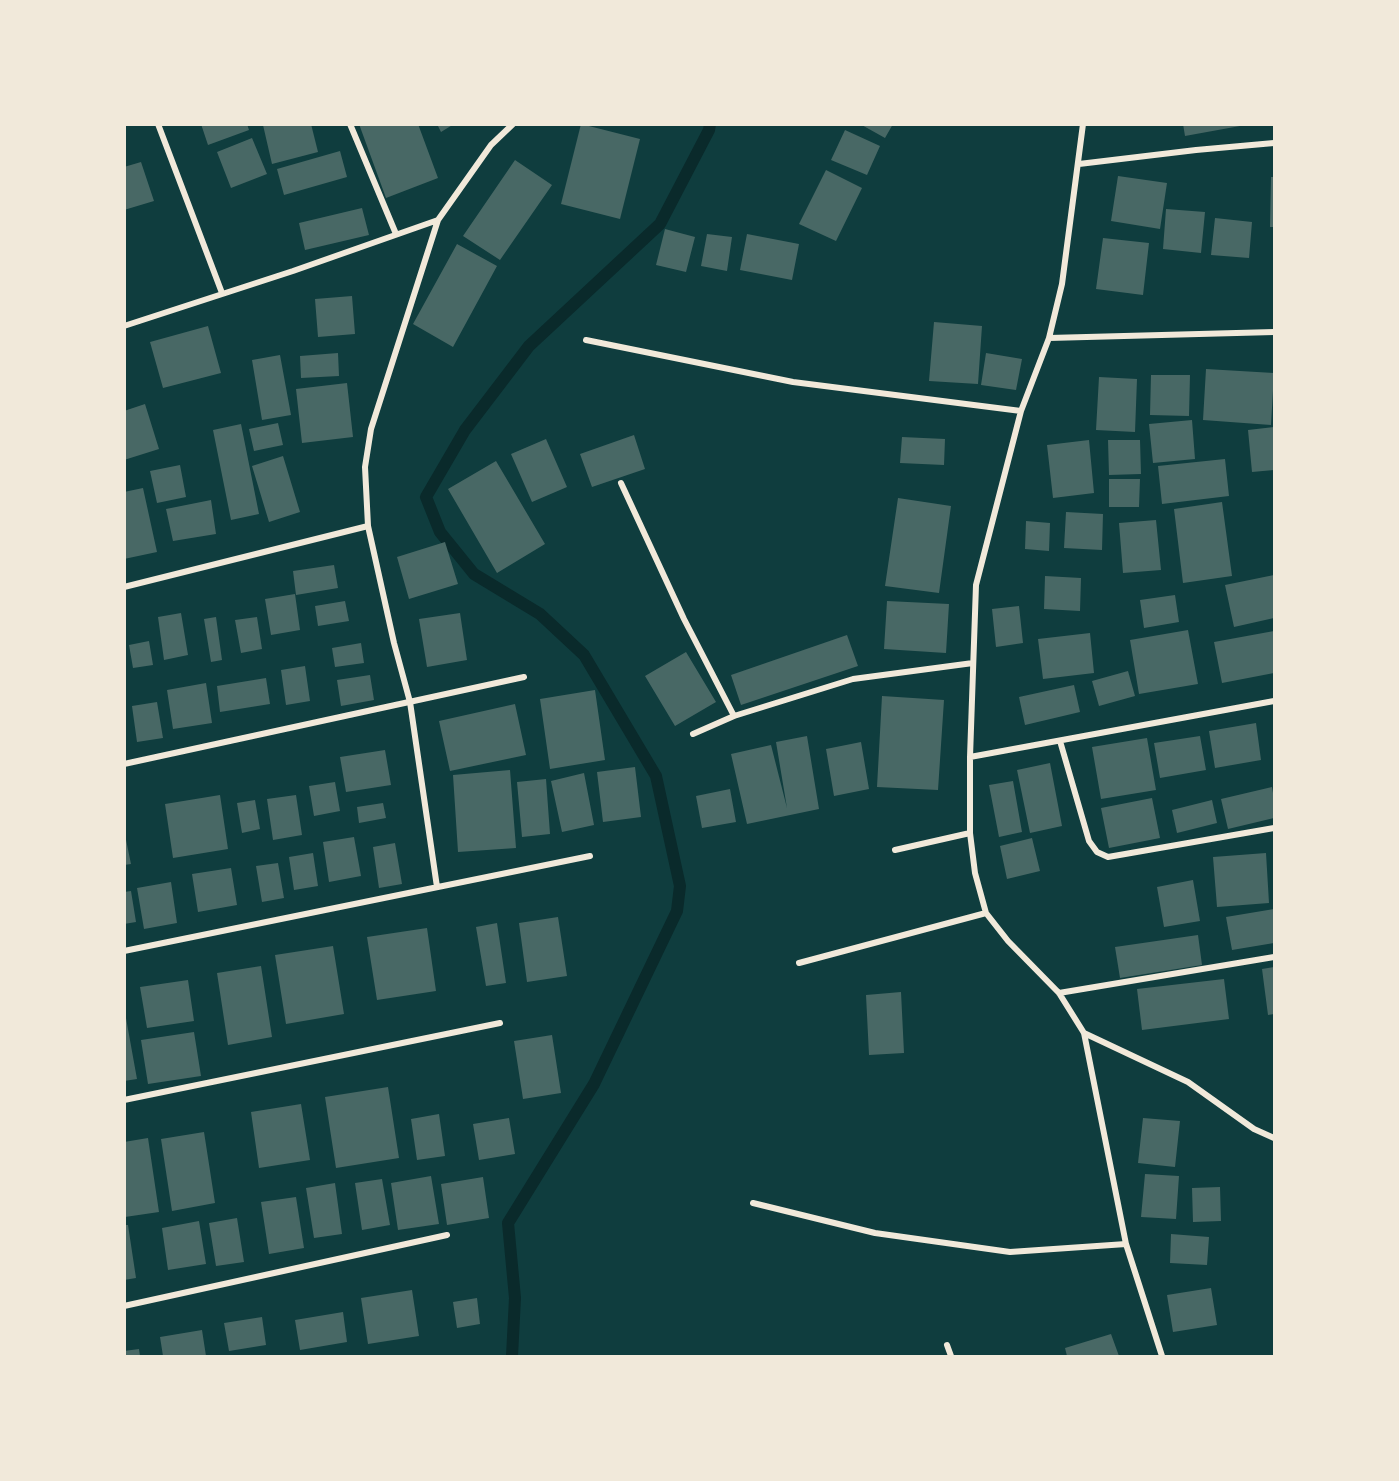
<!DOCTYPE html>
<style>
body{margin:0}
#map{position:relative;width:1399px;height:1481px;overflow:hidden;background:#0f3d3e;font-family:"Roboto Serif",serif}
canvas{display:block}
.frame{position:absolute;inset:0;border:126px solid #f1e9da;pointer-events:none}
</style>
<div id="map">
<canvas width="1399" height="1481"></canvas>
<div class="frame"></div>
</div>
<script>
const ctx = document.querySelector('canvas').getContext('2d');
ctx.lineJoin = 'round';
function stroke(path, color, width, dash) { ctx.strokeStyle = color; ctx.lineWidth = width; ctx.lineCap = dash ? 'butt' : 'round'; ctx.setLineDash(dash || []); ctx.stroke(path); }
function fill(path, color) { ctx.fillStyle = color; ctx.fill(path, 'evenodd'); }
stroke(new Path2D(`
 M512,1356L515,1298L508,1223L594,1084L677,911L680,886L656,776L584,655L540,614L474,574L440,532L426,497L465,430L529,346L660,224L709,130L710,124`), '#0a2a2b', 12);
fill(new Path2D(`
 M201,124H247L249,130L208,145Z
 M311,124L318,152L272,164L263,125Z
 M359,124H418L438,178L386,198Z
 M437,124H454L441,132Z
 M581,124L640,139L620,219L561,204Z
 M860,124H893L885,138Z
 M1183,124H1240V126L1185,136Z
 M845,130L880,146L867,175L831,160Z
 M252,138L267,174L231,188L217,152Z
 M340,151L347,177L284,195L277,169Z
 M515,160L552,185L500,260L463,236Z
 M141,162L154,201L124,210V167Z
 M826,170L862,188L836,241L799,224Z
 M1118,176L1167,183L1160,229L1111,221Z
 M1271,177H1274V227H1270Z
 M362,208L369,235L305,250L299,223Z
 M1166,209L1205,212L1201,253L1163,249Z
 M1215,218L1252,222L1249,258L1211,255Z
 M665,229L695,237L686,272L656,265Z
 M707,234L732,237L727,271L701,266Z
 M747,234L799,244L792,280L740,270Z
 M1103,238L1149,243L1143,295L1096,289Z
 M457,244L497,266L453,347L413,324Z
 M352,296L355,334L318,337L315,299Z
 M934,322L982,326L978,384L929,381Z
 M208,326L221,373L163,388L150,342Z
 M338,353L339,376L301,378L300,356Z
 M986,353L1022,359L1016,390L981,385Z
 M280,355L291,415L262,420L252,360Z
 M1206,369L1274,373L1271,425L1203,420Z
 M1151,375H1190L1189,416L1150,415Z
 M1099,377L1137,379L1135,432L1096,430Z
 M347,383L353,437L302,443L296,389Z
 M145,404L159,449L124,460V411Z
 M1192,420L1195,459L1153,463L1149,424Z
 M278,423L283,445L254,451L249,429Z
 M241,424L259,514L231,520L213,430Z
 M1274,427V470L1252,472L1248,430Z
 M634,435L645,469L592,487L580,454Z
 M902,437L945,439L944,465L900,463Z
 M546,439L567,487L532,502L511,454Z
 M1089,440L1094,493L1053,498L1047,445Z
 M1108,440H1140L1141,474L1109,475Z
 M283,456L300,512L269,522L252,466Z
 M1225,459L1229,496L1162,504L1158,466Z
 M496,461L545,544L497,573L448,489Z
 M180,465L186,497L157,503L150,471Z
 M1109,479H1140L1139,507H1109Z
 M143,488L157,552L124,559V492Z
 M898,498L951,506L939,593L885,586Z
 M211,500L216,534L173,541L166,509Z
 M1222,502L1232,576L1183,583L1174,509Z
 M1066,512L1103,514L1102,550L1064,548Z
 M1156,520L1161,570L1123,573L1119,523Z
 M1026,521L1050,523L1049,551L1025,549Z
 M445,542L458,584L409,599L397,557Z
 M334,565L338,588L296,595L293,571Z
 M1274,575V618L1234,627L1225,585Z
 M1045,576L1081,578L1080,611L1044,609Z
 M295,594L300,630L271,635L265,599Z
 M1175,595L1179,622L1144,628L1140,600Z
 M345,601L349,621L318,626L315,606Z
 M887,601L949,604L946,653L884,649Z
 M1019,606L1023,643L996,647L992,609Z
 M181,613L188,655L164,660L158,617Z
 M460,613L467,660L427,667L419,619Z
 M216,617L222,660L211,662L204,619Z
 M257,617L262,649L241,653L235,620Z
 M1188,630L1198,684L1139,694L1130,640Z
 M1274,631V673L1222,683L1214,642Z
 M1090,633L1094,673L1043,679L1038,639Z
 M847,635L858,666L741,705L731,675Z
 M149,641L153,665L133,668L129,645Z
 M361,643L364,663L335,667L332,648Z
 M686,652L716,702L675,726L645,676Z
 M305,666L310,701L286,705L281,670Z
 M1128,671L1135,696L1099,706L1092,681Z
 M370,675L374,700L341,706L337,680Z
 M266,678L270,704L220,712L217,686Z
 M206,683L212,723L173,729L167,690Z
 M1074,685L1080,712L1025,725L1019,697Z
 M595,690L605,760L550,769L540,699Z
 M882,696L944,700L938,790L877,787Z
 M157,702L163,738L137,742L132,706Z
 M515,704L526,755L450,771L439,721Z
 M1256,723L1261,760L1215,768L1209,731Z
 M807,736L819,809L747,824L731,754L771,745L787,808L776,742Z
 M1200,736L1206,770L1160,778L1154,743Z
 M1147,738L1156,790L1101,799L1092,747Z
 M861,742L869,789L834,796L826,749Z
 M385,750L391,785L346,792L340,757Z
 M1050,763L1062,826L1030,833L1017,770Z
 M635,767L641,817L603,822L597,772Z
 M510,770L516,848L458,852L453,775Z
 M584,773L594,825L562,832L551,781Z
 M546,779L550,834L522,837L517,782Z
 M1013,781L1022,832L999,837L989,785Z
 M335,782L340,811L314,816L309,786Z
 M1272,787L1274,799V818L1228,829L1221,799Z
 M730,789L736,822L702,828L696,796Z
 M220,795L228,849L173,858L165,804Z
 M296,795L302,835L273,840L267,799Z
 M1152,798L1160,838L1109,848L1101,808Z
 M255,800L260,829L242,833L237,803Z
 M1212,800L1217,823L1177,833L1172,810Z
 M383,803L386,818L359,823L357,807Z
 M124,830L131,864L124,865Z
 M354,837L361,876L329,882L323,842Z
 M1032,838L1040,871L1007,879L1000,846Z
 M395,843L402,884L379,888L373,847Z
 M313,853L318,886L294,890L289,857Z
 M1266,853L1269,903L1217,907L1213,857Z
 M278,863L284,898L262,902L256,866Z
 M231,868L237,905L198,912L192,874Z
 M1193,880L1200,921L1164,927L1157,887Z
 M171,882L177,923L144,929L137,888Z
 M131,891L136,922L124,924V892Z
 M1274,909V943L1232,950L1226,917Z
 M558,917L567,976L527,982L519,923Z
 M497,923L506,983L486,986L476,927Z
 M427,928L436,991L377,1000L367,937Z
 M1198,935L1202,965L1120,978L1115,947Z
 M333,946L344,1014L286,1024L275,955Z
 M261,966L272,1037L228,1045L217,973Z
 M1274,967V1014L1268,1015L1262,969Z
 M1224,979L1229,1019L1142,1030L1137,989Z
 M188,980L194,1021L147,1028L140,987Z
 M901,992L904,1053L869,1055L866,995Z
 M124,1007L137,1079L124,1081Z
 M194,1032L201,1076L148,1084L141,1040Z
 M552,1035L561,1093L523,1099L514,1041Z
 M388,1087L399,1158L336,1168L325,1097Z
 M301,1104L310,1160L259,1168L251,1112Z
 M439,1114L445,1156L417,1160L411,1119Z
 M509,1118L515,1154L479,1160L473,1124Z
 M1143,1118L1180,1121L1175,1167L1138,1163Z
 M204,1132L215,1203L172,1211L161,1139Z
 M148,1138L159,1212L125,1217L124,1142Z
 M1145,1174L1179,1176L1176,1219L1141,1217Z
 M431,1176L439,1224L398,1230L391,1183Z
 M483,1177L489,1218L447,1225L441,1184Z
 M382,1179L390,1225L362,1230L355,1183Z
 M335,1183L342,1234L314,1238L306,1188Z
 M1220,1187L1221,1221L1193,1222L1192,1188Z
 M296,1197L304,1248L269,1254L261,1202Z
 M237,1218L244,1262L216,1266L209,1223Z
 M199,1221L206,1264L168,1270L162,1228Z
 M124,1225H128L136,1278L124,1280Z
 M1171,1234L1209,1237L1207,1265L1170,1263Z
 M1211,1288L1217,1325L1173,1332L1167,1295Z
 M412,1290L419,1336L368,1344L361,1298Z
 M477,1298L480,1324L457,1328L453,1302Z
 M343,1312L347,1342L300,1350L295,1320Z
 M262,1317L266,1345L229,1351L224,1323Z
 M202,1330L206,1356H163L160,1337Z
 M1111,1334L1119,1356H1067L1065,1348Z
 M139,1349L140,1356H124V1351Z`), '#486865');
stroke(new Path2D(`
 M158,124L222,293
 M350,124L396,234
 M1083,124L1062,284L1049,338L1021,411L976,585L970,757V833L975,873L986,913L1008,941L1059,993L1084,1033L1126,1244L1162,1356
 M1079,164L1196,150L1274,143
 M124,326L293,271L438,220
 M1049,338L1274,332
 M586,340L793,382L1021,411
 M621,483L684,619L734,716
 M124,587L368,526
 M693,734L734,716L853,679L973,663
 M1060,741L1089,841L1097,852L1108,857L1274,828
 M970,757L1274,701
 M124,764L524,677
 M895,850L970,833
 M437,887L410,702L394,643L368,526L365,467L371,429L438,220L491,145L513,124
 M124,951L590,856
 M799,963L986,913
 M1059,993L1274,957
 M1084,1033L1188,1082L1254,1129L1274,1138
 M124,1100L500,1023
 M753,1203L875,1233L1010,1252L1126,1244
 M124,1306L447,1235
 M947,1345L951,1356`), '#f1e9da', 6);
</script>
